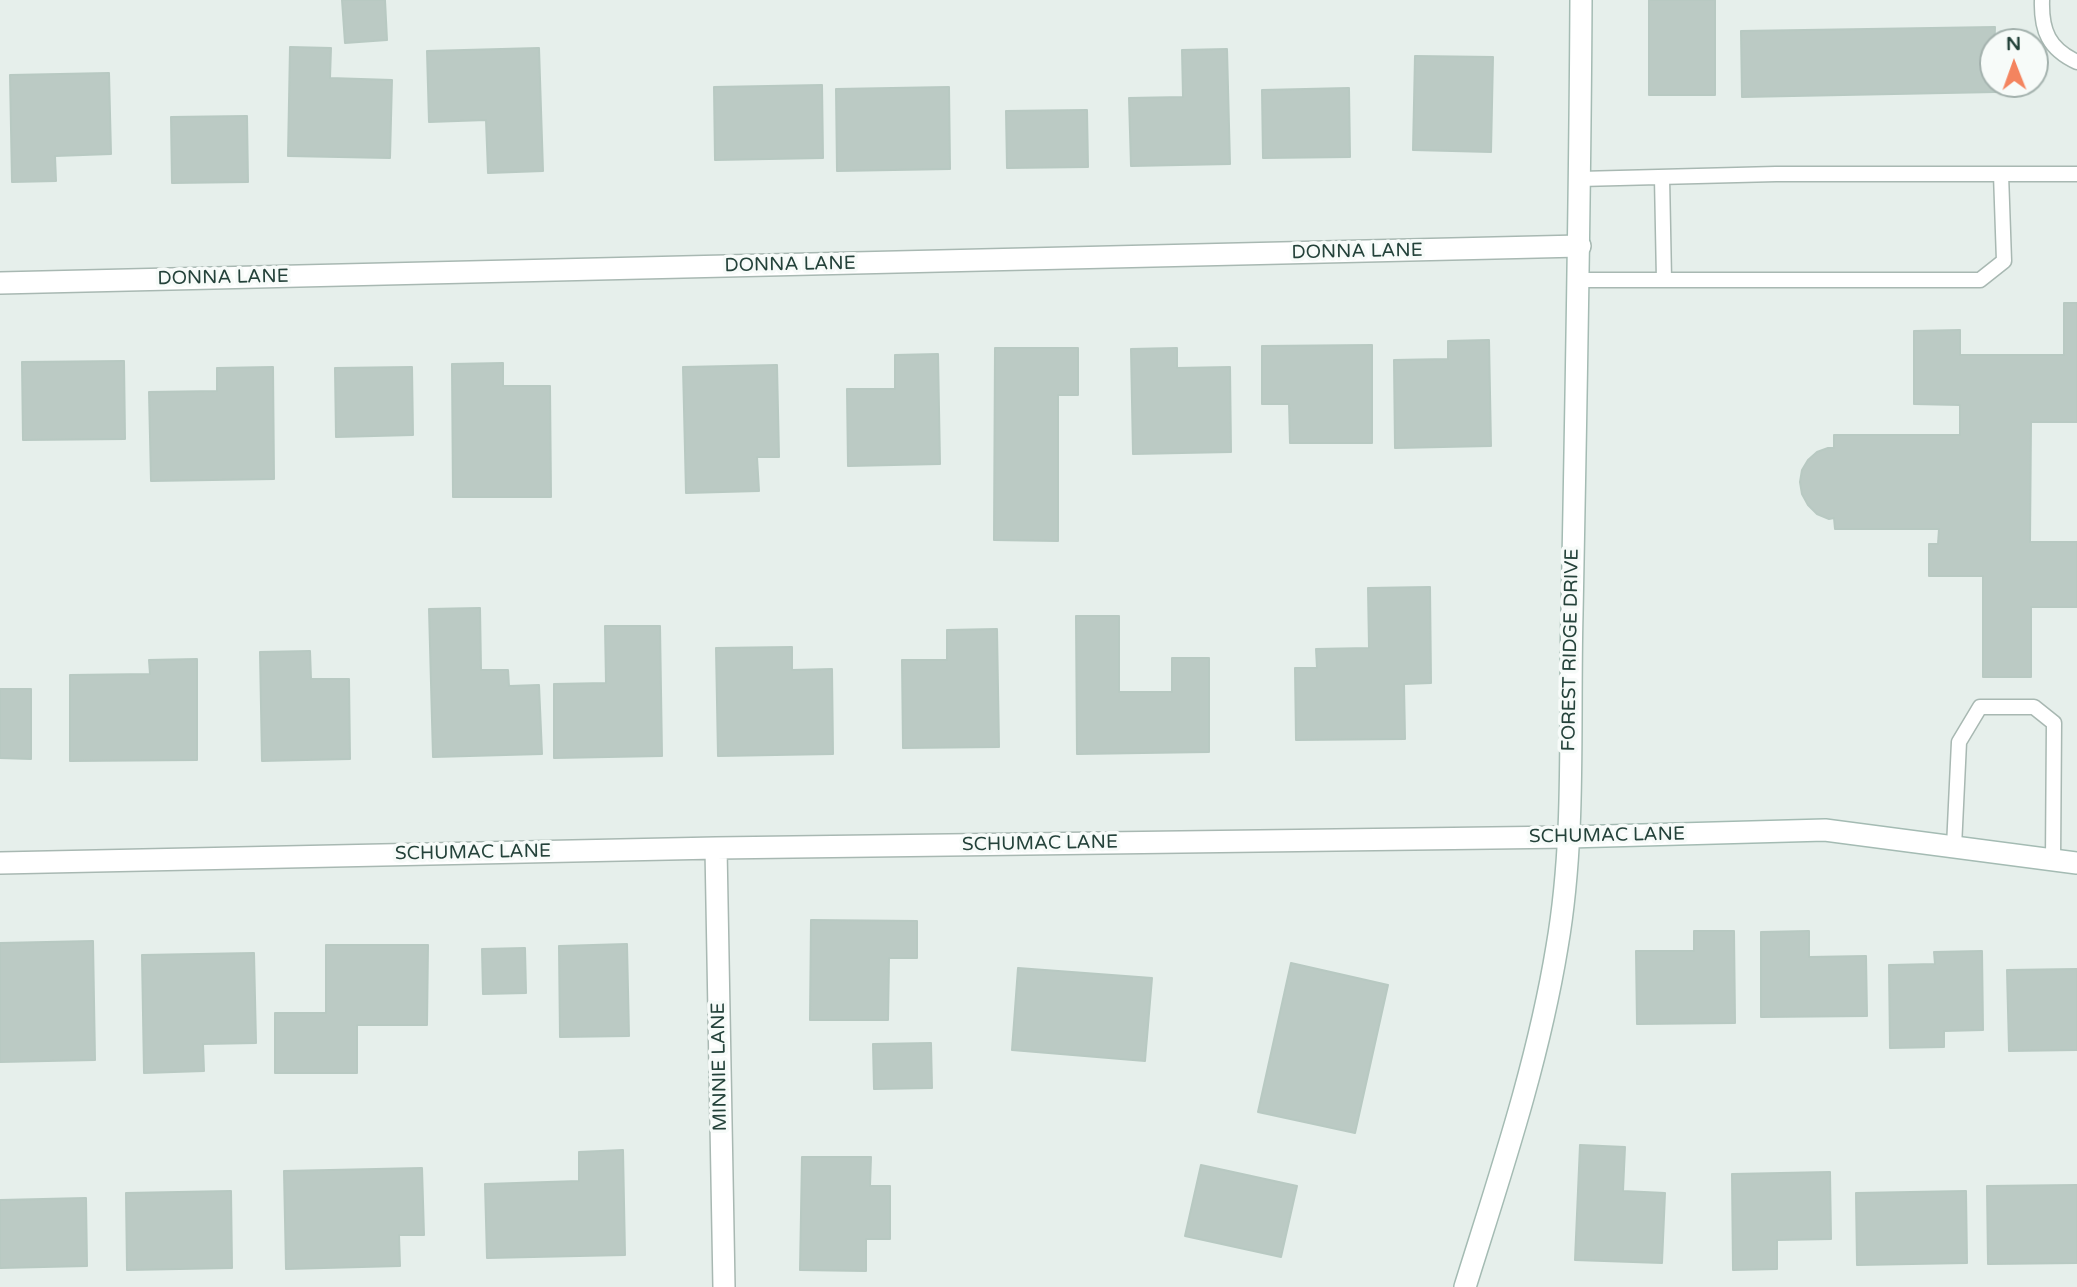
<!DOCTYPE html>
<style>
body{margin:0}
#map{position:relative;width:2077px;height:1287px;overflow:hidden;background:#e6efeb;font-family:"Varela Round",sans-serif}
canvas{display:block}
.north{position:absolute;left:1979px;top:28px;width:70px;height:70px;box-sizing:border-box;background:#f7fbf9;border:2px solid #a3b1ad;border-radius:50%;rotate:359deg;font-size:19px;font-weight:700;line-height:28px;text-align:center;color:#24423a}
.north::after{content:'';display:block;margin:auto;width:24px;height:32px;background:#f4845f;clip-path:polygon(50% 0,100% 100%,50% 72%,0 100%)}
</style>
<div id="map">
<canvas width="2077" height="1287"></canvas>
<div class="north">N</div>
</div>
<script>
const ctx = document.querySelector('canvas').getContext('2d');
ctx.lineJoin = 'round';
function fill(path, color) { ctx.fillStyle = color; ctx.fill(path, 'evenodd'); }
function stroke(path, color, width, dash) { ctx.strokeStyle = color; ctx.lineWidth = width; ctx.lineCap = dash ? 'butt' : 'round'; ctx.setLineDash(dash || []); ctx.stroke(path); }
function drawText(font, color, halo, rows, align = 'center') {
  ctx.font = font + ' "Varela Round",sans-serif'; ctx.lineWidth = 7; ctx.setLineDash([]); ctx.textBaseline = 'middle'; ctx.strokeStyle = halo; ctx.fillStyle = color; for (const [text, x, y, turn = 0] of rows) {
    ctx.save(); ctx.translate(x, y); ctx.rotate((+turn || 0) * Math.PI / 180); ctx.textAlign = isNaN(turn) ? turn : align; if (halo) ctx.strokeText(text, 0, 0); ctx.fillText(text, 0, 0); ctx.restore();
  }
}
const building = new Path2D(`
 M342,0H385L387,40L345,43Z
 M1649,0H1715V95H1649Z
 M1995,27L1993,84H1996V92L1742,97L1741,31Z
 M290,47L331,48L330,78L392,80L390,158L288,156Z
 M539,48L543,171L488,173L486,120L429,122L427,51Z
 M1227,49L1230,164L1131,166L1129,98L1183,97L1182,50Z
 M1415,56L1493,57L1491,152L1413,150Z
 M109,73L111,154L55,156L56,181L12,182L10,75Z
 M822,85L823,158L715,160L714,87Z
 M949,87L950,169L837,171L836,89Z
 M1349,88L1350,157L1263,158L1262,90Z
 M1087,110L1088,167L1007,168L1006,111Z
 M247,116L248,182L172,183L171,117Z
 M2064,303H2077V422H2031L2030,542H2077V607H2031V677H1983V576H1929V544H1938L1939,529H1835L1834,518L1829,519L1817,514L1808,505L1802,494L1800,482L1802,470L1808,460L1817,452L1828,448H1834V435H1960V405L1914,404V331L1960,330V355H2064Z
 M1489,340L1491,446L1395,448L1394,360L1448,359V341Z
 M1372,345V443H1290L1289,404H1262V346Z
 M995,348H1078V395H1058V541L994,540Z
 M1177,348V368L1230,367L1231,452L1133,454L1131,349Z
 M938,354L940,464L848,466L847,389H895V355Z
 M124,361L125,439L23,440L22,362Z
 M503,363V386H550L551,497H453L452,364Z
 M777,365L779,457H757L759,491L686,493L683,367Z
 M273,367L274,479L151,481L149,392L217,391V368Z
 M412,367L413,435L336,437L335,368Z
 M1430,587L1431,683L1404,684L1405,739L1296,740L1295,668H1317L1316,649L1369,648L1368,588Z
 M480,608L481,670H508L509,686L539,685L542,754L433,757L429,609Z
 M1076,616H1119V692H1172V658H1209V752L1077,754Z
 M605,626H660L662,756L554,758V684L606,683Z
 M997,629L999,747L903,748L902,660H947V630Z
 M792,647V670L832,669L833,754L718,756L716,648Z
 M310,651L311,679H349L350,759L262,761L260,652Z
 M197,659V760L70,761V675L150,674L149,660Z
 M0,689H31V759L0,758Z
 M811,920L917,921V958H889L888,1020H810Z
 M1694,931H1734L1735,1023L1637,1024L1636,951H1694Z
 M1809,931V957L1866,956L1867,1016L1761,1017V932Z
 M93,941L95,1060L0,1062V943Z
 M627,944L629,1036L560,1037L559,946Z
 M326,945H428L427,1025H357V1073H275V1013H326Z
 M525,948L526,993L483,994L482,949Z
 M1982,951L1983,1030L1944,1031V1047L1890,1048L1889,965L1935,964L1934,952Z
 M254,953L256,1043L203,1044L204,1071L144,1073L142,955Z
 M1291,963L1388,985L1355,1133L1258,1112Z
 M1018,968L1152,978L1145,1061L1012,1050Z
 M2077,969V1050L2009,1051L2007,970Z
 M931,1043L932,1088L874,1089L873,1044Z
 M1580,1145L1625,1147L1623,1191L1665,1193L1662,1263L1575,1260Z
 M623,1150L625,1255L487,1258L485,1184L579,1181V1152Z
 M802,1157H871L870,1186H890V1239H866V1271L800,1270Z
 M1201,1165L1297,1186L1281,1257L1185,1236Z
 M422,1168L424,1235H399L400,1266L286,1269L284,1171Z
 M1830,1172L1831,1239L1777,1240V1269L1733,1270L1732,1174Z
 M2077,1185V1263L1988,1264L1987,1186Z
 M231,1191L232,1268L127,1270L126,1193Z
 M1966,1191L1967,1263L1857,1265L1856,1193Z
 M86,1198L87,1266L0,1268V1200Z`);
fill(building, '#bbcac4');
stroke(building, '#b8c9c2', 2);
const lane = new Path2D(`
 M2042,0C2041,31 2049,49 2077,62
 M1662,177L1664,280
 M1580,179L1776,174H2077
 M1579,280H1980L2004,261L2001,174
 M1954,847L1959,742L1980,707H2034L2054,723L2053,860`);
const street = new Path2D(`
 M0,283L1580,246
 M716,848L724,1287
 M0,863L716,848L1569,837`);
const secondary = new Path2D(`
 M1569,837L1825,830L2077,863
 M1465,1287C1500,1175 1538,1063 1557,947C1576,837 1569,725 1572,614C1576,409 1580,205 1581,0`);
stroke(lane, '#a8b8b2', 17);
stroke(street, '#a8b8b2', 24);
stroke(secondary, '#a4bbb3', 24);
stroke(lane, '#fff', 14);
stroke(street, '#fff', 21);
stroke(secondary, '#fff', 21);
drawText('19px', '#24423a', '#f7fbf9', [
 ["DONNA LANE",1357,252,-1],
 ["DONNA LANE",790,265,-1],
 ["DONNA LANE",223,278,-1],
 ["FOREST RIDGE DRIVE",1571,650,-89],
 ["SCHUMAC LANE",1607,836,-1],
 ["SCHUMAC LANE",1040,844,-1],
 ["SCHUMAC LANE",473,853,-1],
 ["MINNIE LANE",720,1067,-91]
]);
</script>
